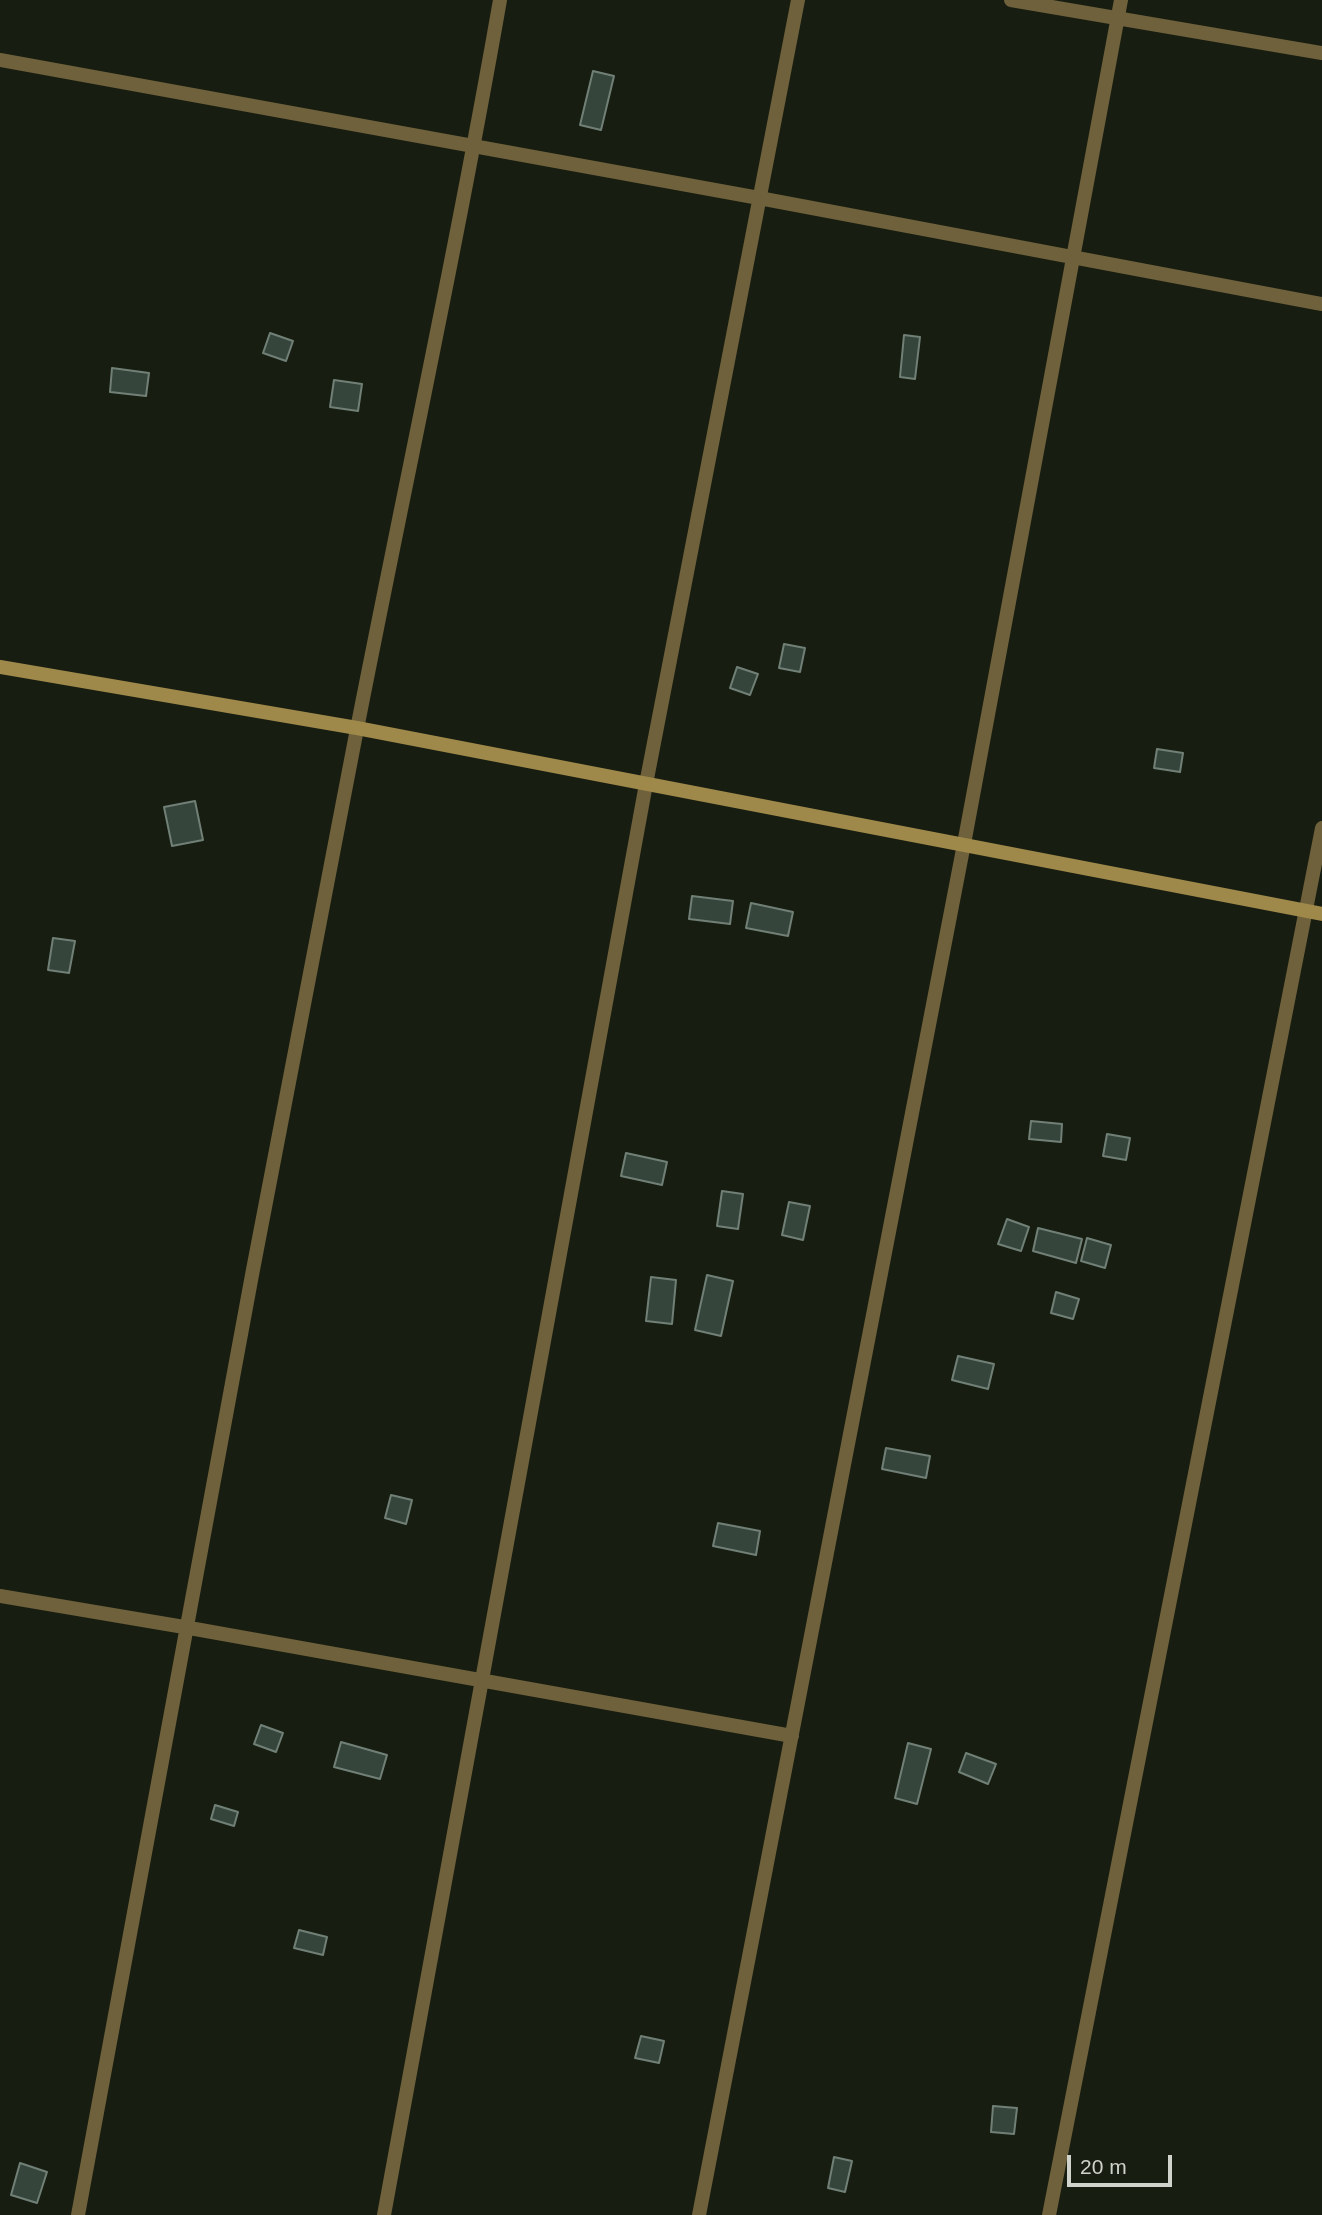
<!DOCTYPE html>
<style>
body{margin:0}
#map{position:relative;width:1322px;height:2215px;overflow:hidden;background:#181d11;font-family:Arial,sans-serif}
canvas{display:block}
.scale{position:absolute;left:1067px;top:2155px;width:105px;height:32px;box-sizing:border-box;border:4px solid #d0d3cb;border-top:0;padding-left:9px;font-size:21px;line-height:24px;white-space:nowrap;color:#d0d3cb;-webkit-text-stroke:5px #181d11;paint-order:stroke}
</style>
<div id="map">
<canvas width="1322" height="2215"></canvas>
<div class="scale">20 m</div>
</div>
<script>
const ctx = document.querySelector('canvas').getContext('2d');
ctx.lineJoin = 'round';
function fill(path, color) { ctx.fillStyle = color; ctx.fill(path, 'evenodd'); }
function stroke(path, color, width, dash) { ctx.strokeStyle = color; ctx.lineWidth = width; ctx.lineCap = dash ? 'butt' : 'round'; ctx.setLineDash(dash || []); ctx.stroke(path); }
const building = new Path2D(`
 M593,71L614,76L601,130L580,125Z
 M270,333L293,341L286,361L263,353Z
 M904,335L920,337L915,379L900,377Z
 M112,368L149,373L146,396L110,392Z
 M334,380L362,384L358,411L330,407Z
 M784,644L805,648L800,672L779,668Z
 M737,667L758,674L750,695L730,688Z
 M1157,749L1183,753L1180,772L1154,768Z
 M195,801L203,840L172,846L164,807Z
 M692,896L733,901L730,924L689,919Z
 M751,903L793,912L788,936L746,928Z
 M53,938L75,941L69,973L48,970Z
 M1031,1121L1062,1124L1061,1142L1029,1139Z
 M1107,1134L1130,1138L1126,1160L1103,1156Z
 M626,1153L667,1162L662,1185L621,1176Z
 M722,1191L743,1194L738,1229L717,1226Z
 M789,1202L810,1206L803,1240L782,1235Z
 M1007,1219L1029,1227L1021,1251L998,1244Z
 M1038,1228L1082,1239L1076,1263L1033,1251Z
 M1087,1238L1111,1245L1105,1268L1081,1261Z
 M707,1275L733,1281L721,1336L695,1330Z
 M651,1277L676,1280L672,1324L646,1321Z
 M1056,1292L1079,1299L1073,1319L1051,1313Z
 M958,1356L994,1364L988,1389L952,1380Z
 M886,1448L930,1456L926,1478L882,1469Z
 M391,1495L412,1500L406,1524L385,1518Z
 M718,1523L760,1531L756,1555L713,1546Z
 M261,1725L283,1733L276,1752L254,1744Z
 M341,1742L387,1755L380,1779L334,1767Z
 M908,1743L931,1749L917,1804L895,1798Z
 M966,1753L996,1764L988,1784L959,1772Z
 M215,1805L238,1812L234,1826L211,1819Z
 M299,1930L327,1937L323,1955L294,1948Z
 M641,2036L664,2041L659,2063L635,2058Z
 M993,2106L1017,2108L1014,2134L991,2132Z
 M834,2157L852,2161L845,2192L828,2188Z
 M20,2163L47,2172L37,2203L11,2195Z`);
fill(building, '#36453c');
stroke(building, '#718077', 2);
stroke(new Path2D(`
 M1011,0L1322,53
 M0,60L759,198L1322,304
 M0,1596L184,1627L792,1736
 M78,2215C167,1721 260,1227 356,734C404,489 457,246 500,0
 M384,2215L646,784L798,0
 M699,2215L964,844L1121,0
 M1049,2215L1322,828`), '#6e613b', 14);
stroke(new Path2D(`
 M0,667L357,728L1322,914`), '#9f894a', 14);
</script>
